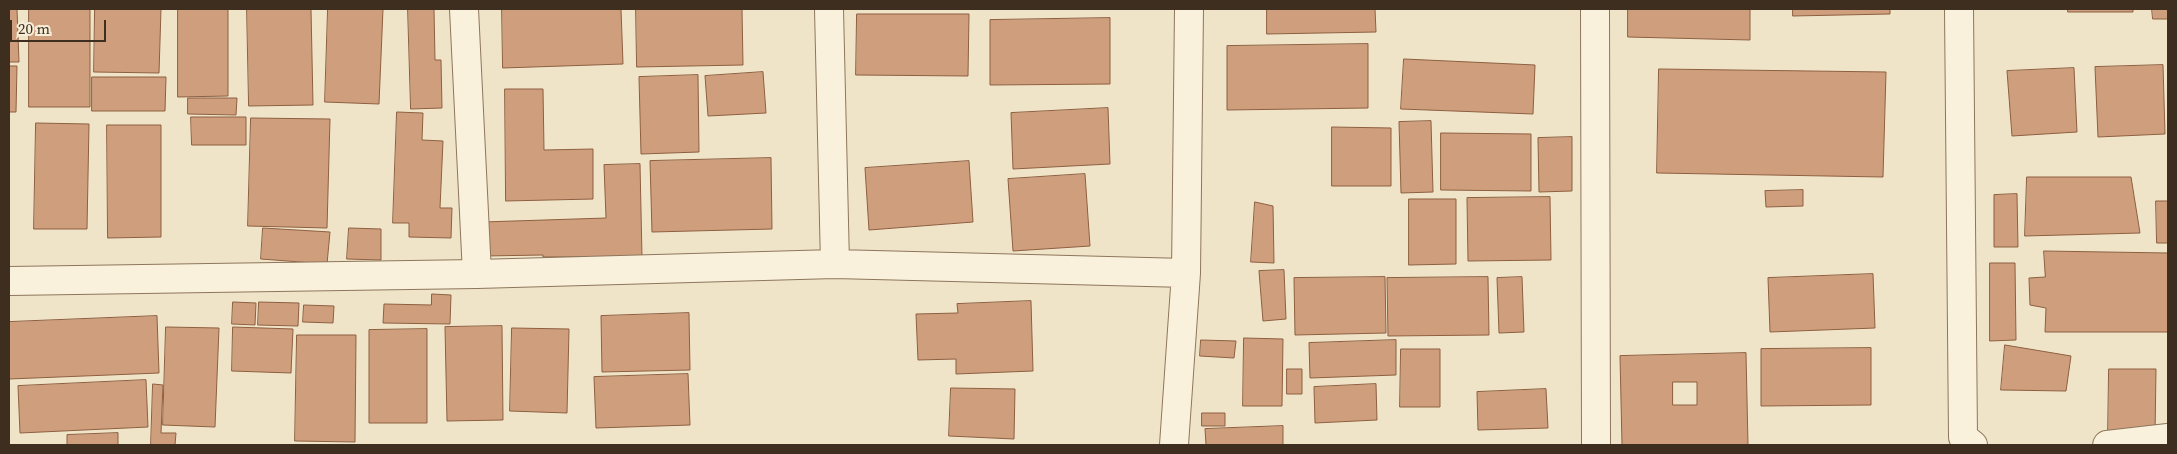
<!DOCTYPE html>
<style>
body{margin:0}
#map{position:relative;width:2177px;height:454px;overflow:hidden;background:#f0e4c8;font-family:"Source Serif 4",serif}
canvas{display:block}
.frame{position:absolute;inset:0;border:10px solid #3d2e20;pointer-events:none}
.scale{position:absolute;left:10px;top:20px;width:96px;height:22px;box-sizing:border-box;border:2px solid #3d2e20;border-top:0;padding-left:6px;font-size:15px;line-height:18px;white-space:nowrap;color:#3d2e20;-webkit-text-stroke:4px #f7eed8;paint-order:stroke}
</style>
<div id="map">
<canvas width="2177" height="454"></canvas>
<div class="frame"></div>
<div class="scale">20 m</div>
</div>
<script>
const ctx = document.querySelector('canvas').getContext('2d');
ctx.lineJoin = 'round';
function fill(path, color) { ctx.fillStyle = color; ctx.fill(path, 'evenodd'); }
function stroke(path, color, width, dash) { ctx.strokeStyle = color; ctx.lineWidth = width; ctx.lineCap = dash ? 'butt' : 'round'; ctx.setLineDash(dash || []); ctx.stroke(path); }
const building = new Path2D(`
 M9,9H17L19,62H9Z
 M29,9H90V107H29Z
 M95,9H161L159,73L94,72Z
 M178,9H228V96L178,97Z
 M247,9H311L313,105L249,106Z
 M328,9H383L379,104L325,102Z
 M408,9H434L435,60H441L442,108L411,109Z
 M502,9H621L623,64L503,68Z
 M636,9H742L743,65L637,67Z
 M1267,9H1375L1376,32L1267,34Z
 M1628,9H1750V40L1628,37Z
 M1793,9H1890V14L1793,16Z
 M2068,9H2133V12H2068Z
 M2152,9H2168V19H2153Z
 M857,14H969L968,76L856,75Z
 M1110,18V84L990,85V20Z
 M1368,44V108L1227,110V46Z
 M1404,59L1535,65L1533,114L1401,109Z
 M2163,65L2165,134L2098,137L2095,67Z
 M9,66H17L16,112H9Z
 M2074,68L2077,132L2012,136L2007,71Z
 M1659,69L1886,72L1883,177L1657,173Z
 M763,72L766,113L708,116L705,76Z
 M698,75L699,152L641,154L639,77Z
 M92,77H166L165,111H92Z
 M505,89H543L544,150L593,149V199L506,201Z
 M188,98H237L236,115L188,114Z
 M1108,108L1110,164L1013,169L1011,113Z
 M397,112L423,113L422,140L443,141L440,208H452L451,238L409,237V223H393Z
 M191,117H246V145H192Z
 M251,118L330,119L327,228L248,226Z
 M1431,121L1433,192L1401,193L1399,122Z
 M36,123L89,124L87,229H34Z
 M107,125H161V237L108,238Z
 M1332,127L1391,128V186H1332Z
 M1441,133L1531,134V191L1441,190Z
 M1572,137V191L1539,192L1538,138Z
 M771,158L772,229L652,232L650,161Z
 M969,161L973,222L869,230L865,168Z
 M640,164L642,257H543V255L484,256L483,222L606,218L604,165Z
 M1085,174L1090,246L1013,251L1008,179Z
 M2027,177H2131L2140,233L2025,236Z
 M1803,190V206L1766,207L1765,191Z
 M2017,194L2018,247H1994V195Z
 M1550,197L1551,260L1468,261L1467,198Z
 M1409,199H1456V264L1409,265Z
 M2156,201H2168V243H2157Z
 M1255,202L1273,206L1274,263L1251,262Z
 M263,228L330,232L327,264L261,259Z
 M349,228L381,229V260L347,259Z
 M2044,251L2168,253V332H2045L2046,308L2030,305L2029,278L2045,277Z
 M1990,263H2015L2016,340L1990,341Z
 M1284,270L1286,319L1263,321L1259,271Z
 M1873,274L1875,328L1770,332L1768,278Z
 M1385,277L1386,333L1295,335L1294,278Z
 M1488,277L1489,335L1388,336L1387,278Z
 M1522,277L1524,332L1499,333L1497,278Z
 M432,294L451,295L450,324L383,323L384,304L431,305Z
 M1031,301L1033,371L956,374V359L918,360L916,314L958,313L957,304Z
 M233,302L256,303L255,325L232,324Z
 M259,302L299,303L298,326L258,325Z
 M304,305L334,306L333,323L303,322Z
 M689,313L690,370L602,372L601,316Z
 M157,316L159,373L9,379V322Z
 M502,326L503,420L447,421L445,327Z
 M166,327L219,328L215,427L163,425Z
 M233,327L293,329L291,373L232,371Z
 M512,328L569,329L567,413L510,411Z
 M427,329V423H369V330Z
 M297,335H356L355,442L295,441Z
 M1244,338L1283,339L1282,406H1243Z
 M1201,340L1236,341L1234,358L1200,356Z
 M1396,340V375L1310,378L1309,343Z
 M2005,345L2071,356L2066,391L2001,390Z
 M1871,348V405L1761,406V349Z
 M1401,349H1440V407H1400Z
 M1746,353L1748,445H1622L1620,356ZM1673,382H1697V405H1673Z
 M1287,369H1302V394H1287Z
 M2109,369H2156L2155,436H2108Z
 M688,374L690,425L596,428L594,377Z
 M146,380L148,427L20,433L18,386Z
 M153,384L163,385L161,433H176L175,445H151Z
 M1376,384L1377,420L1315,423L1314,387Z
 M951,388L1015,389L1014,439L949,436Z
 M1546,389L1548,428L1478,430L1477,392Z
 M1202,413H1225V426H1202Z
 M1283,426V445H1206L1205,429Z
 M118,433V445H67V435Z`);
fill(building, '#cf9f7d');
stroke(building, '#8d5f41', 1);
const minor = new Path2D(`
 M464,9L477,274
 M829,9L835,264
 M1595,9L1596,445
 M1959,9L1963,437L1973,445
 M9,281L477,274L835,264L1186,273
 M1174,445L1186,273L1189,9
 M2107,445L2168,438`);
stroke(minor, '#8d765c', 30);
stroke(minor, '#faf1dc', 28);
</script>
